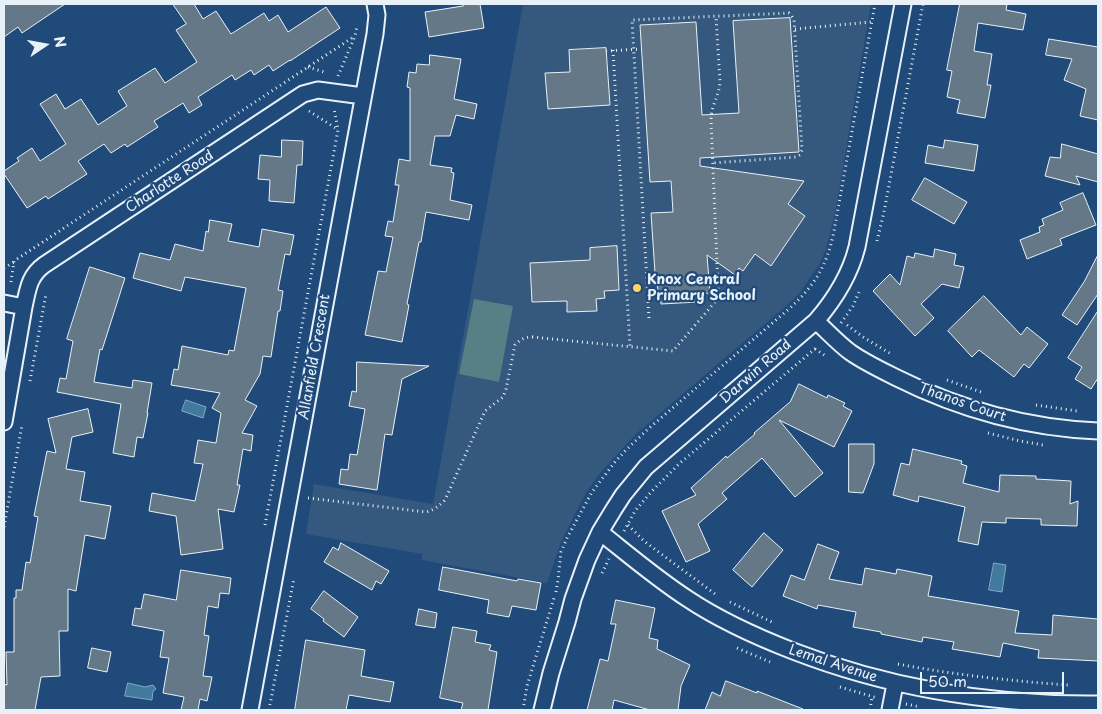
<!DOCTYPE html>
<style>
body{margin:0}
#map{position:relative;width:1102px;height:714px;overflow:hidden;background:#1f4a7a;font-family:"Playpen Sans",sans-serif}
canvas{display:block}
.frame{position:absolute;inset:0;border:5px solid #e8f1f8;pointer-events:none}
.north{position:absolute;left:20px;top:20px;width:50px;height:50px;-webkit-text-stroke:4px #1f4a7a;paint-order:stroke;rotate:78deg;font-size:14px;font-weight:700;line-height:20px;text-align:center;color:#e8f1f8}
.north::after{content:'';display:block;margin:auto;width:18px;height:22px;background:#e8f1f8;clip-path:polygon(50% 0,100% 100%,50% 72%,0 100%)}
.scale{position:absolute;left:920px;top:672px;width:144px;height:22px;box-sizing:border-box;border:2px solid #e8f1f8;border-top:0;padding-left:6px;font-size:15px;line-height:18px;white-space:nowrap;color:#e8f1f8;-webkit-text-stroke:4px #1f4a7a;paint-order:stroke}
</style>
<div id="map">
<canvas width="1102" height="714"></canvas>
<div class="frame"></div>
<div class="north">N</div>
<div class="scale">50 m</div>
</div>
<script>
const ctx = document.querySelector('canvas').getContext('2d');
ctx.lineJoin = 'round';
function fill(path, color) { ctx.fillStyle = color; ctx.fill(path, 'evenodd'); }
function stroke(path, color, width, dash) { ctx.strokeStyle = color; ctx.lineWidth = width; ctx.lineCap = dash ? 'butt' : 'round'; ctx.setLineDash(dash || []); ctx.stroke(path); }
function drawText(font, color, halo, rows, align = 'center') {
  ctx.font = font + ' "Playpen Sans",sans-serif'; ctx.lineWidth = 4.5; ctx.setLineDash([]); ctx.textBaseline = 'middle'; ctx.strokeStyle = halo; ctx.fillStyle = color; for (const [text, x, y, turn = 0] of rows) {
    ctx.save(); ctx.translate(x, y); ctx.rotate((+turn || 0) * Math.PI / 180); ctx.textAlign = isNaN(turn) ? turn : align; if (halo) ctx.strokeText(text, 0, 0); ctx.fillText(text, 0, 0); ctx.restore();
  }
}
fill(new Path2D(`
 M523,4H871L835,214L826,249L819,265L799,294L785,307L637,433L600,473L586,493L574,516L561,542L547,583L422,560V554L306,534L314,484L433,504Z`), '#34587e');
fill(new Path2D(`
 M474,299L513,306L499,382L459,374Z`), '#577f86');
const water = new Path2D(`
 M186,400L206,407L203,418L182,411Z
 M994,563L1006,565L1002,592L989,590Z
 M128,683L145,687L153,685L156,689L153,691L152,700L125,696Z`);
fill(water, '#42799f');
stroke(water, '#84a9c3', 1);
const building = new Path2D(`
 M4,4H65L22,33L18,27L4,37Z
 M173,4H194L203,19L216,11L231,34L264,13L269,21L278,15L288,32L326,7L340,28L290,61V60L273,71L269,65L254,75L251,70L235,80L232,75L198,97L202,105L189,113L183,103L154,121L158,127L127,147L125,144L111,153L104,144L78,161L87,174L48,199L46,196L27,208L4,174V171L19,161L17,158L32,148L40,161L66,144L40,104L56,94L65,109L81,99L98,125L127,106L118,91L155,68L165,83L197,62L176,30L186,24Z
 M463,4H480L484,28L429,37L425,12L463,6Z
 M960,4H1007L1006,10L1026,14L1023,30L978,23L974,51L992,54L987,85H991L985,118L957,113L960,100L947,97L952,71L947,70Z
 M790,18L799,152L700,158V166L804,181L788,204L805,216L771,266L755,254L743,271L739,268L735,275L707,255L710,293L698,294V302L661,304L660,296H658L657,273H655L651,213L673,212L671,181L650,182L640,25L696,22L702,115L739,113L733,21Z
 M1049,39L1098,47V120L1080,116L1086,89L1064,80L1072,59L1046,55Z
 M606,48L610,105L548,109L545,73L570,72L569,50Z
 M430,55L461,59L454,99L477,104L474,119L456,115L450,136H435L430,165L452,168L451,172L454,173L450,200L472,205L469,220L426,212L421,242H419L407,304L409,305L402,342L365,335L378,271L386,272L393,237L385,236L388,221L393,222L399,185H395L399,159L410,161V88L407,87L409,72L416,73L417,64L429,65Z
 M282,140L303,141L302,165H297L294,203L269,201L270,180L258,179L260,155L281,157Z
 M945,140L978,145L974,171L925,163L928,145L943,148Z
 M1062,144L1098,154V182L1076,176L1080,185L1045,176L1050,157L1060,158Z
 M925,178L967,202L954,224L912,200Z
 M1083,193L1096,225L1060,239L1062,245L1027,259L1020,240L1040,232L1039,227L1044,225L1042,219L1063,210L1060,203Z
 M210,220L232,224L228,241L259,247L262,229L294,235L290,255L285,254L278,290L283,291L280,311H278L271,357L263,356L260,374L245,400L257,406L242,433L253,435L251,451L243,449L237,485H240L234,512L218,509L223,549L181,555L176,516L149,511L152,493L195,501L203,464L194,463L198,440L216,443L221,413L212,408L220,393L171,385L174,369L178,370L182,346L228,355L229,350L234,351L246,288L185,277L181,291L133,278L140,253L170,260L175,244L203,251L206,231L208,232Z
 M617,246L619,290L604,291L605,298L596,299L597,311L567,312V301L532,302L530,263L590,260V248Z
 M935,249L956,254L954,265L964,267L959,288L942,284L921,304L934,318L915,336L873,291L890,274L900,285L907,256L914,258L915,253L933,257Z
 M1098,255V294L1077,325L1062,315L1084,282Z
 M90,267L125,278L102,350L100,349L94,382L132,388L133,380L152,383L147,413H148L143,438L137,437L134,457L113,453L121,404L57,392L60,378L66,379L73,341L67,339Z
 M984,296L1021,335L1027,327L1048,344L1029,368L1024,364L1014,377L979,350L972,357L948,331Z
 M1098,311V378L1091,389L1075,379L1082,367L1068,358Z
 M357,362L429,366L402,379L392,435L385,434L377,490L339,484L341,469L348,470L350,454L357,455L365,409L349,406L352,391L356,392Z
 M799,384L827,398L828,395L845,403L843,406L852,411L834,447L779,420L823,473L795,497L762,458L722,493L727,499L698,524L710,551L686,562L662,511L696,495L691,488L726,456L727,458L755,434L754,433L790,402Z
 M88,409L93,432L72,437L66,469L85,472L80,501L111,506L105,539L85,535L76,591L68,589V631H59L60,676L41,677L35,710H4V684L7,685L6,652H14V598H16V590H22L26,562L30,563L38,517L34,516L47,451L56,453L48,419Z
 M849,444H874V464L863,493L849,492Z
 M913,449L962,461L961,464L967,466L963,483L999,492L1000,475L1036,476V479L1071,481L1070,504L1078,501L1077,526L1041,525V519L1006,518V523L982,522L978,545L958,541L965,507L919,496L918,502L893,495L901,463L909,465Z
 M764,533L783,550L752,587L733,570Z
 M341,543L389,571L381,584L376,581L372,590L324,562L333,547L338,550Z
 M818,544L839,552L829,579L862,585L865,568L896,574L897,569L932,576L928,596L1019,611L1015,633L1052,635L1053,615L1098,619V661L1038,658L1039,650L1003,643L1000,657L952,649L954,642L923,637L922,642L881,634V632L853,627L856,612L818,605L817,609L783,596L791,575L804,580Z
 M443,567L517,581L518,579L541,583L536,610L512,606L509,617L487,613L489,600L439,590Z
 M181,570L231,578L229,594L220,593L218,608L208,606L204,635L209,636L203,676L212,677L207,701L200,699L198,710H181L184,697L163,693L169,658L160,657L164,631L132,625L135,608L141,609L144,594L176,600Z
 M324,591L358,617L344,637L323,621L324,619L311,609Z
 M616,600L655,608L649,638L658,640L657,649L690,665L681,686L678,710H650L614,700L612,710H587L600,659L608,661L616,624H611Z
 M419,609L437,613L435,628L416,625Z
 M453,627L477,631L475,642L491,645L489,650L497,652L488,710H461L463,703L440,698Z
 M306,640L365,650L361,676L394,682L390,702L349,695L346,710H295Z
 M92,648L111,652L107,672L88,668Z
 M726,681L757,693V691L803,709V710H705L712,692L720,696Z`);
fill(building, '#657887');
stroke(building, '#e8f1f8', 1);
const minor = new Path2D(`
 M4,303L24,307C28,289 29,276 44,265L303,94L318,90L363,96
 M816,321C827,331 838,343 850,352C864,362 881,370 897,378C961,410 1027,428 1098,431
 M4,422L24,307
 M600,532C629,555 657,579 688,599C721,621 757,637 793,651C891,689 994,705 1098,704
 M250,710L375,34L377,15L375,4
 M542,710L551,673L567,622L573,599L587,560L600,532L614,509L623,495L646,467L816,321C835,299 850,275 857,247L903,4
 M890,710L895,684`);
stroke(minor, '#e8f1f8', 19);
stroke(new Path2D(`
 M795,29L871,22
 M613,50L630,347
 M606,51L641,49
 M308,67L324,72
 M338,76L355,36L357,26
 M309,111L337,129
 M877,241L884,212L923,4
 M4,268L14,262
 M11,282L14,261L355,36
 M649,318L632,20L789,13L791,15L794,20L802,150L800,155L796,157L712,163
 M841,323L853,306L859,292
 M847,325L863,337L891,354
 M815,349L827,357
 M947,380L981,392
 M30,381L46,294
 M1036,405L1077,411
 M988,433L1020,441L1043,445
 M308,498L426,512C434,510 439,506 445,500L485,411L503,397L506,389L515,345C521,339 524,337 533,337L673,351L715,302L718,296V289L711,120C711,105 719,97 720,82L716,16
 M265,525L338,130L334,108
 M628,525L644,541L715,594
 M4,527L22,425
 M624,531L635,511L651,492L680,463L816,348
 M602,573L609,559
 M556,592L558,580L561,552L567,538L592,492L615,462L625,451L648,429L789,309C815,285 827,266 834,231L875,4
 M730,602L774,623
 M737,648L770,662
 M898,664C955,675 1011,681 1068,685
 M840,687L877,698
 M906,704L920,707
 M269,710L294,578
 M523,710L527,686L554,598
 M870,710L872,697`), '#e8f1f8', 3, [1, 4]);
stroke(minor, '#1f4a7a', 15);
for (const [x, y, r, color] of [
 [637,288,5,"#ffd166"]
]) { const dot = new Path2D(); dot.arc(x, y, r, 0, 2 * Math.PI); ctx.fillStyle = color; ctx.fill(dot); stroke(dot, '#1f4a7a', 2); }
drawText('14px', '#e8f1f8', '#1f4a7a', [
 ["Charlotte Road",170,182,-33],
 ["Allanfield Crescent",315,357,-80],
 ["Darwin Road",756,372,-41],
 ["Thanos Court",962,403,19],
 ["Lemal Avenue",833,664,18]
]);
drawText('bold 14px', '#e8f1f8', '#1f4a7a', [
 ["Knox Central",647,280],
 ["Primary School",647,296]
], 'left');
</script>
